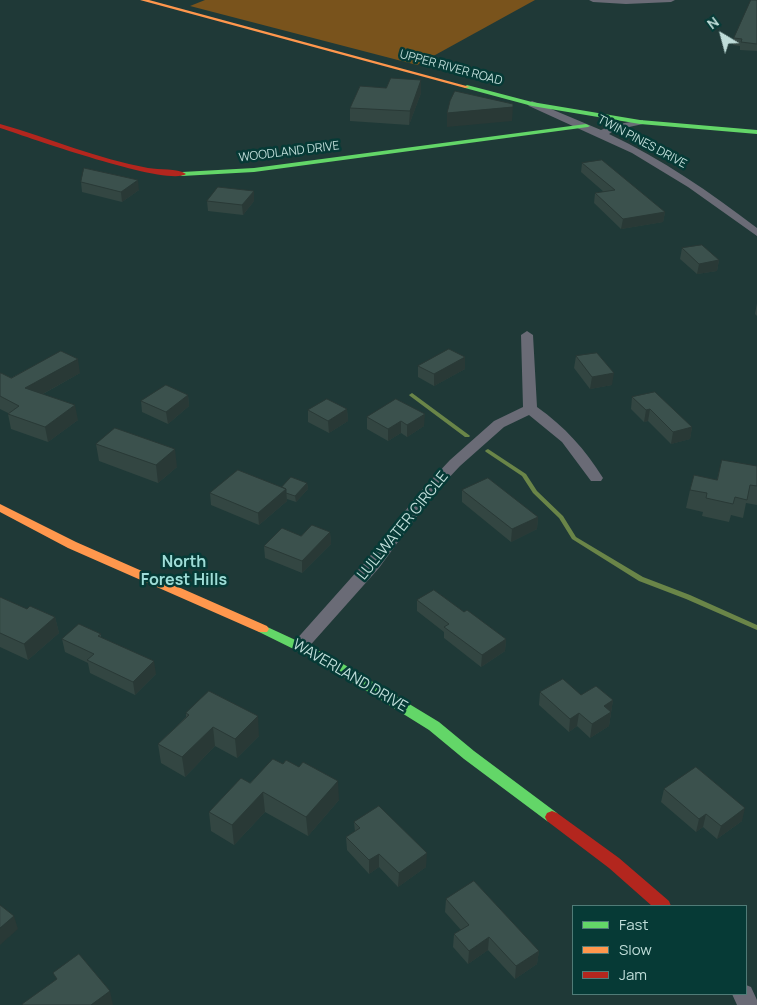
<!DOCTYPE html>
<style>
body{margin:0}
#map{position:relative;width:757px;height:1005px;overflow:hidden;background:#1f3937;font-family:Manrope,sans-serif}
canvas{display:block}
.legend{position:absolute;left:572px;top:905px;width:175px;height:90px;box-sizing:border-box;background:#063a36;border:1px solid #507b77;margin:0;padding:6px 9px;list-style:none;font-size:15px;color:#bfddd9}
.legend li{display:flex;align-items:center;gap:10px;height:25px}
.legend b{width:25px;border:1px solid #507b77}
.north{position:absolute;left:697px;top:10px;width:50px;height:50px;-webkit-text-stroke:4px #063a36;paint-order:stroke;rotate:323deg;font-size:14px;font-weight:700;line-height:20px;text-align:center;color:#bfddd9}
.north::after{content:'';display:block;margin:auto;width:18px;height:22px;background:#bfddd9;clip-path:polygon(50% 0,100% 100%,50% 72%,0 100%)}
</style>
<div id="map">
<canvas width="757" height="1005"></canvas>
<ul class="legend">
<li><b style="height:6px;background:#63d668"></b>Fast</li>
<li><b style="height:6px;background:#ff974d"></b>Slow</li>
<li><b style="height:6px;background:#b3261e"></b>Jam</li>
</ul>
<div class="north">N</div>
</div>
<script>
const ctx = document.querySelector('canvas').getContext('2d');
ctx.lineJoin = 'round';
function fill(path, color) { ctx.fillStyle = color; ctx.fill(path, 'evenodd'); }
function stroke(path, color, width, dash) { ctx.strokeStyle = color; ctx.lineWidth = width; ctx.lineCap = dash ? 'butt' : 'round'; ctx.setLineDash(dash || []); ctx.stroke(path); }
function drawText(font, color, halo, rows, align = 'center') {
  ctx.font = font + ' Manrope,sans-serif'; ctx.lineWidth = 5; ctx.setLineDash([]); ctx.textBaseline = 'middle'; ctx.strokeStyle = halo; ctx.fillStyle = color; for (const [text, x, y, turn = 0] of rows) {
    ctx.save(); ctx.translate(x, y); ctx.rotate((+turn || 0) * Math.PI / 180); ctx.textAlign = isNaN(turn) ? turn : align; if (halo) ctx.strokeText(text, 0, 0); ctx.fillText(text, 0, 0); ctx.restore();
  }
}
fill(new Path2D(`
 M205,0H535L417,65L190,6Z`), '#79531c');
fill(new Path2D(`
 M412,393L469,435L470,436L469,437H465L410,396L409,395Z
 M488,449L526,474L537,491L563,516L576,537L643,577L690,595L757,625V630L686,599L639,581L572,539L559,518L533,493L522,476L486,452L485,451L486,450Z`), '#6a8548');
fill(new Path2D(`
 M589,0H675L671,2L626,4L593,2Z
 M532,101L601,130L612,125L643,120V124L615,130L609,134C662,159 710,192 757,228V236L688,187L632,153L529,106L527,104Z
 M527,331L533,335L537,407C565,427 585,449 603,478L601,481H591L562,442L529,415L504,427L460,466L430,498L379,568L306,650L300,652L294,650L291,646L294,642L367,560L420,492L450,460L494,421L523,407L521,335Z
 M746,985L751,987L757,1000V1005H737L732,994H746Z`), '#6a6b76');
fill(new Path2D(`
 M467,85L532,102L640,120L757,130V134L640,124L532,106L465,88L464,87Z
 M586,124L590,126L588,127L254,172L182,176L178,174L182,172L254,168Z
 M263,625L330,656L439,722L474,751L557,813L559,817L557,821L552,823L547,821L464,759L429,730L320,662L259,632L257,629L259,626Z`), '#63d668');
fill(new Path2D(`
 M140,0H149L470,87L465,88Z
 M0,504L76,542L267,626L269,629L267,632H259L68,548L0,512Z`), '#ff974d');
fill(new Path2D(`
 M0,124C50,138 97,159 148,168C159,170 177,168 186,174C167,187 28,137 0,128Z
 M552,811L557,813L619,858L669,901L671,906H652L609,868L547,821L545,817L547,813Z`), '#b3261e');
fill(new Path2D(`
 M757,0V51L740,50V46L733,45L734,38Z
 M386,88L421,93L409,125L350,121V108Z
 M582,163L665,212L663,222L621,229L594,203L595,193L604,192L581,172Z
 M81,182L139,190L122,202L82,192Z
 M254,191V201L243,215L208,211L207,201Z
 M682,248L719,260L717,271L697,274L680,259Z
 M757,303V316L755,314Z
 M576,356L612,385L590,389L574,368Z
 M465,357V369L434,386L418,377V366Z
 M0,373L11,378L80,373L43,394L78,420L48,442L11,429L8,414V413L0,409Z
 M188,395L189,406L168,424L142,412L141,401Z
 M632,397L692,427L690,439L671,444L648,421L644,422L631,409Z
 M396,399L424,426L407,437L401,433L388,441L367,429V417Z
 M347,409L348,421L329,433L308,422V410Z
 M96,444L177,467L158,483L99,461Z
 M756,470H757V505L746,503L743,518L731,515L729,522L702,516L703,512L686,508L690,490L717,480Z
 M307,483L308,489L296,502L287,499V501L259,525L211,505L210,493L282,487Z
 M462,490L538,517L537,529L511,542L462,502Z
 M330,532L331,544L302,573L265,558L264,546L301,536Z
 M0,597L27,609L55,617L59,633L28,660L0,647Z
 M417,600L464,612L506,639L505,651L481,667L444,638V632L417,611Z
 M101,634V637L156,674L135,695L90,673L88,663L65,652L62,639Z
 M540,692L581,695L613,700L609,726L590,738L577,726L569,732L539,705Z
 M186,713L259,736L237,758L215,746L185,777L161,763L158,744L186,717Z
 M250,783L339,800L308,836L265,812L234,845L211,831L209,812Z
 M664,789L742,821L717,839L703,827L696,832L661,802Z
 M354,822L426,867L398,887L379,867L369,874L347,850L346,837L355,832Z
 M446,899L539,951L537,964L515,979L488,950L468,964L453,947L454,934L461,930L445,912Z`), '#334642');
fill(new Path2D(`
 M421,80V93L409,125L410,111Z
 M513,107L512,121L447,127V113Z
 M138,180L139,190L122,202L121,192Z
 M254,191V201L243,215L242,205Z
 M665,212L663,222L621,229L623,219Z
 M719,260L717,271L697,274L699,264Z
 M465,357V369L434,386V374Z
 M78,359L80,373L28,402L25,388Z
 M614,373L612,385L590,389L592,377Z
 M188,395L189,406L168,424L166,412Z
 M75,405L78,420L48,442L45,427Z
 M347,409L348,421L329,433L328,421Z
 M650,409L648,421L644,422L646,410Z
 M425,414L424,426L407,437V425Z
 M401,421V433L388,441V429Z
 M692,427L690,439L671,444L673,432Z
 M175,449L177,467L158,483L156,465Z
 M307,483L308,489L296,502L295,496Z
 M286,489L287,501L259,525L258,513Z
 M538,517L537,529L511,542L512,529Z
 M330,532L331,544L302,573V561Z
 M55,617L59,633L28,660L24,644Z
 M506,639L505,651L481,667L482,655Z
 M154,661L156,674L135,695L133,682Z
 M613,700L609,726L590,738L592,724L604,706Z
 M579,713L577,726L569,732L570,719Z
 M258,716L259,736L237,758L235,739Z
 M213,727L215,746L185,777L182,757Z
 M338,781L339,800L308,836L306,817Z
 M263,792L265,812L234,845L232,825Z
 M745,808L742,821L717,839L721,826Z
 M706,814L703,827L696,832L699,819Z
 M427,853L426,867L398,887L399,873Z
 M379,854V867L369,874V860Z
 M14,916L18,929L0,945V928Z
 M489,937L488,950L468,964L469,951Z
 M539,951L537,964L515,979L516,966Z
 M110,991L113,1005H91Z`), '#293936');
const building = new Path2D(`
 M751,0H757V44L741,42L742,39L734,38Z
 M391,78L421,80L410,111L350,108L360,86L386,88Z
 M455,91L513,104V107L447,113L450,101Z
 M602,160L665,212L623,219L595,193L615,190L582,163Z
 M84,168L138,180L121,192L81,182Z
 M218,187L254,191L242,205L207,201Z
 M702,245L719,260L699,264L682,248Z
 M449,349L465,357L434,374L418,366Z
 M61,351L78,359L25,388L75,405L45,427L8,414L19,406L0,396V373H1L11,378Z
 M597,353L614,373L592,377L576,356Z
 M166,385L188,395L166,412L141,401Z
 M655,392L692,427L673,432L650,409L646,410L632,397Z
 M327,399L347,409L328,421L308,410Z
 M396,399L425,414L407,425L401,421L388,429L367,417Z
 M115,428L175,449L156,465L96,444Z
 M722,460L757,466V486L750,485L747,500L735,497L733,504L706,498L707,493L690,490L694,475L717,480Z
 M238,470L286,489L258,513L210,493Z
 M291,477L307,483L295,496L286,493V489L282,487Z
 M488,478L538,517L512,529L462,490Z
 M312,525L330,532L302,561L264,546L282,528L301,536Z
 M434,590L464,612L467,610L506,639L482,655L444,627L449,624L417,600Z
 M0,597L27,609L30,606L55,617L24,644L0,633Z
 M79,624L101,634L98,636L154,661L133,682L87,660L94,654L62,639Z
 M563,679L581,695L596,686L613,700L604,706L611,712L592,724L579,713L570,719L540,692Z
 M209,691L258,716L235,739L213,727L182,757L158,744L189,715L186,713Z
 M273,759L283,764L286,760L299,767L303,762L338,781L306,817L263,792L232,825L209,812L241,778L250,783Z
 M696,767L745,808L721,826L706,814L699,819L664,789Z
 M379,806L427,853L399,873L379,854L369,860L346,837L360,828L354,822Z
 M474,881L539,951L516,966L489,937L469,951L454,934L469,925L446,899Z
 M0,905L14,916L0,928Z
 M79,954L110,991L91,1005H23L22,1004L57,979L53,973Z`);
fill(building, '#3b514d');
stroke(building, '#293936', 1);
drawText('12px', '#bfddd9', '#063a36', [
 ["UPPER RIVER ROAD",451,68,15],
 ["TWIN PINES DRIVE",642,142,28],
 ["WOODLAND DRIVE",289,152,-7]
]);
drawText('15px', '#bfddd9', '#063a36', [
 ["LULLWATER CIRCLE",403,526,-51],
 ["WAVERLAND DRIVE",350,676,30]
]);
drawText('bold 16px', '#9eddd7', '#063a36', [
 ["North",184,563],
 ["Forest Hills",184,581]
]);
</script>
